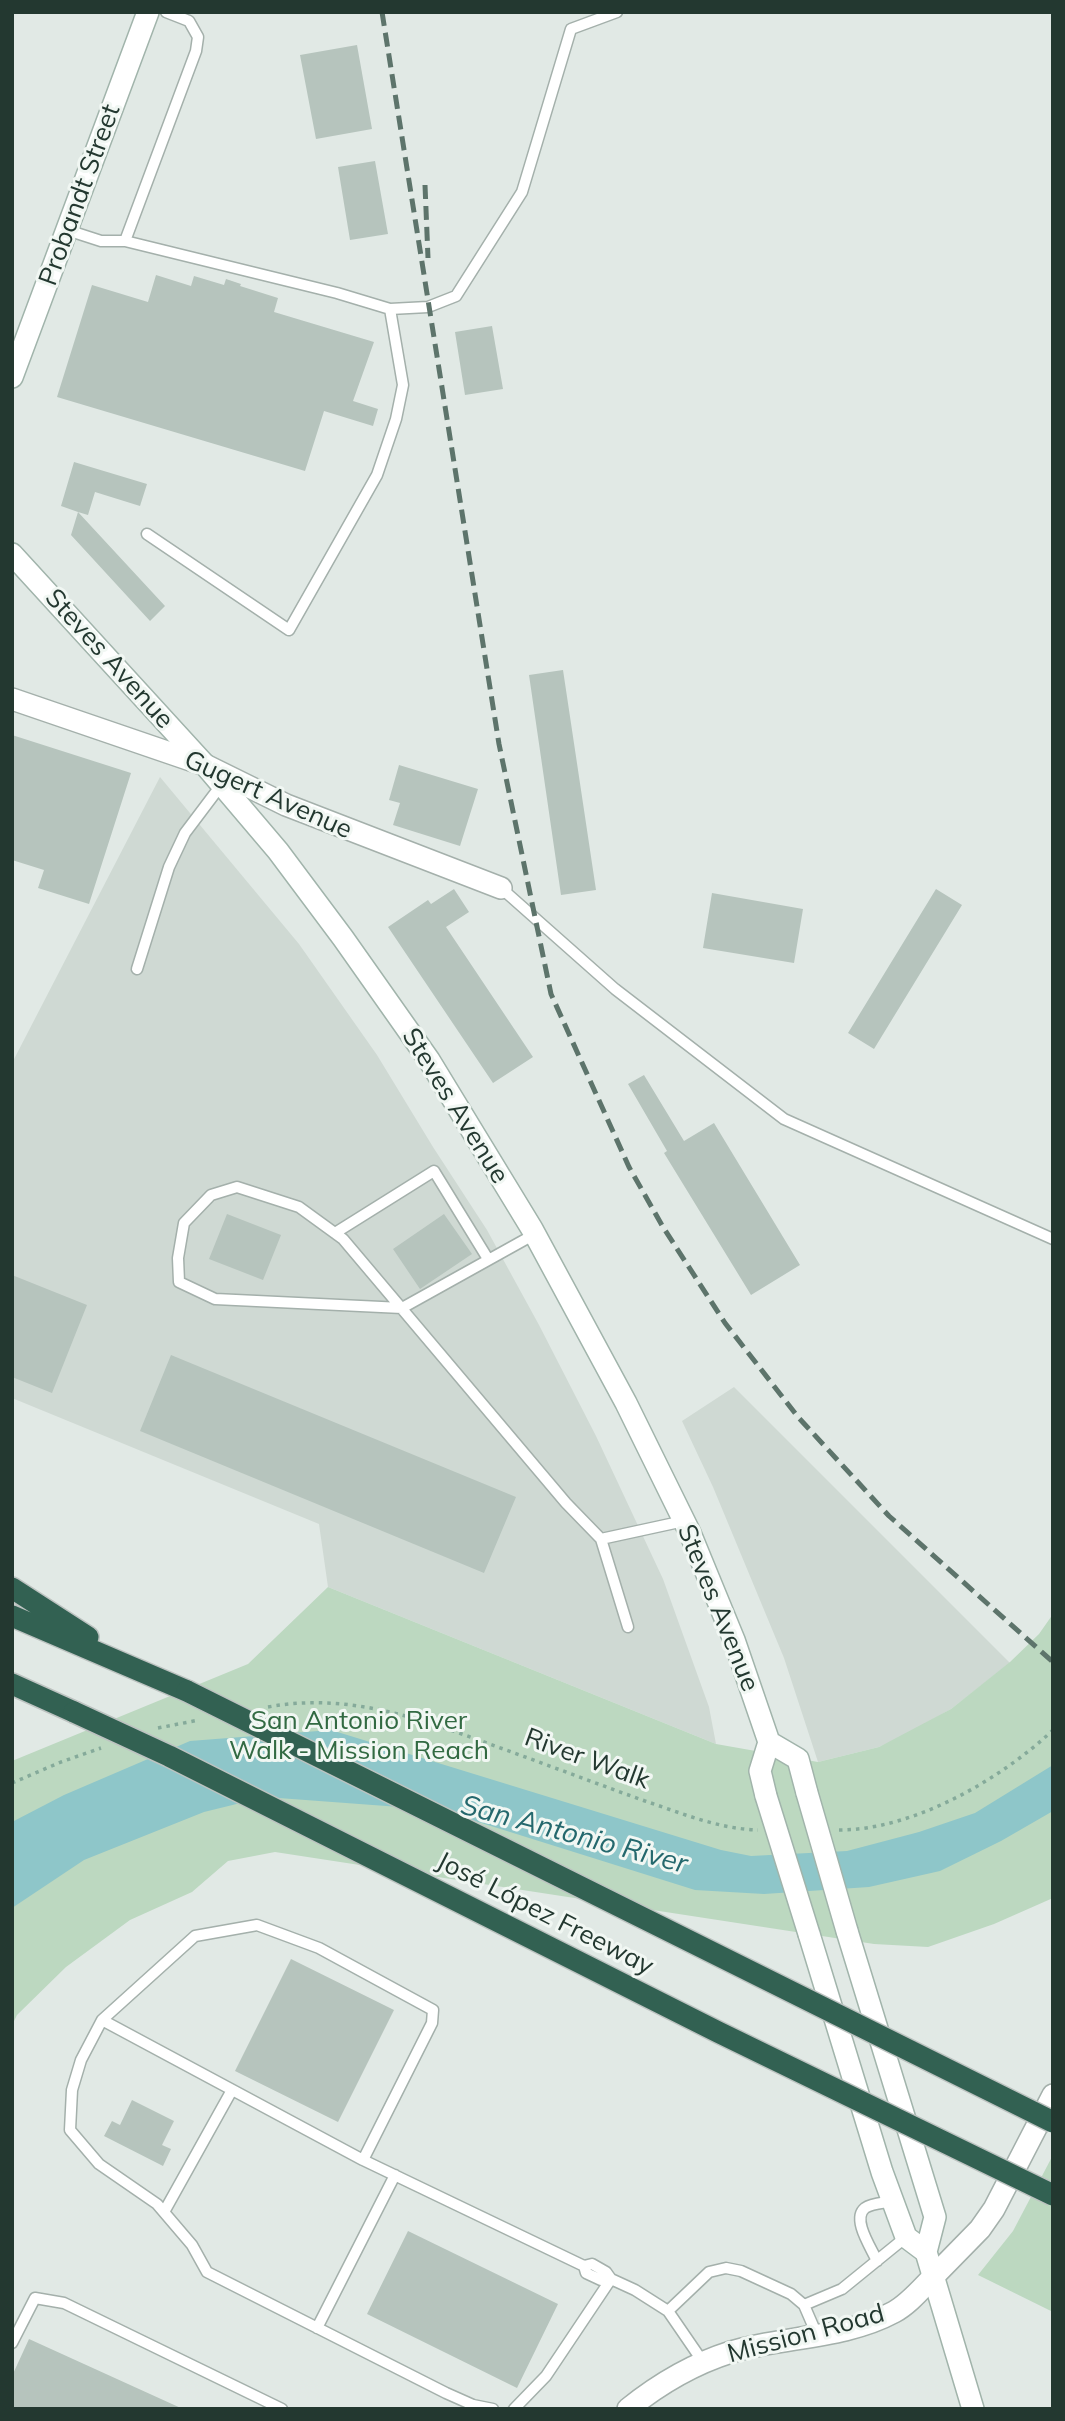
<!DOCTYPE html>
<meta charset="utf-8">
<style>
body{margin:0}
#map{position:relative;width:1065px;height:2421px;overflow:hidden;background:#e1e9e5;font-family:Mulish,sans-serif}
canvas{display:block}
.frame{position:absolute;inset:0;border:14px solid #233830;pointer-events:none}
</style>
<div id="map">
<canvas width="1065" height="2421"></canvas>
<div class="frame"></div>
</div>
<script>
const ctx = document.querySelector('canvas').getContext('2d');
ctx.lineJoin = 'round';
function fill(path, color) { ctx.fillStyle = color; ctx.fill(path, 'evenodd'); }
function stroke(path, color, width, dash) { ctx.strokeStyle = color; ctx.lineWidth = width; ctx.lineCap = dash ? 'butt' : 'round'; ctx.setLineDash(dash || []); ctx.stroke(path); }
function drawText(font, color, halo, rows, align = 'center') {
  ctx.font = font + ' Mulish,sans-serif'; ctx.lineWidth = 6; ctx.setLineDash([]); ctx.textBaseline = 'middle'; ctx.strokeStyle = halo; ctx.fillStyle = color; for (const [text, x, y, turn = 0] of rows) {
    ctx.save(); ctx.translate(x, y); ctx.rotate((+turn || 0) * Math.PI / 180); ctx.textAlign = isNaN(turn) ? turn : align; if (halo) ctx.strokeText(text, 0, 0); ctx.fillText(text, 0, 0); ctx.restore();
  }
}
fill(new Path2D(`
 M160,777L299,944L377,1055L433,1147L487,1230L539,1325L596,1436L663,1579L709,1707L716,1744L328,1587L319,1524L12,1398V1063Z
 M734,1387L1010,1663L951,1709L907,1734L879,1747L818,1762L784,1658L713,1487L682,1421Z`), '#cfd9d3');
fill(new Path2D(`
 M328,1587L716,1744L818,1762L879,1747L951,1709L1010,1662L1039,1634L1053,1614V1898L994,1924L928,1947L874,1944L275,1852L228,1861L192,1892L130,1920L66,1967L17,2015L12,2025V1761L248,1664Z
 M1053,2155V2312L978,2275L1013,2231Z`), '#bcd8c0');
fill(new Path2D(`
 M331,1730L721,1850L751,1856L847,1851L919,1832L975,1813L1053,1765V1811L1001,1841L940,1871L869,1887L764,1894L695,1890L440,1810L265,1797L204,1812L84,1860L12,1908V1822L64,1795L190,1741Z`), '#8ec6c9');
fill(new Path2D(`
 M357,45L372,129L316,139L300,55Z
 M375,161L388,234L350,240L338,167Z
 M156,275L191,286L194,276L224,285L226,279L241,284L240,286L278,298L274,312L374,342L353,401L378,409L373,426L324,411L305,471L57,397L92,285L148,302Z
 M492,326L503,389L465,395L455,332Z
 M74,462L147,484L140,506L95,492L88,515L78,512L165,606L150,621L71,535L78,512L61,506Z
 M563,670L596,890L561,895L529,675Z
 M12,735L131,773L89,904L38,888L44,870L12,860Z
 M399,765L478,789L460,846L393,825L400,803L389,800Z
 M454,889L469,912L446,927L533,1057L493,1083L388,927L428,900L431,904Z
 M936,889L962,905L874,1049L848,1033Z
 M712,893L803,909L794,963L703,948Z
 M644,1075L684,1141L714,1123L800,1265L751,1295L664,1153L667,1151L628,1084Z
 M227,1214L281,1235L263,1280L209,1259Z
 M444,1214L472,1254L420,1289L393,1249Z
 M12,1275L87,1305L52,1393L12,1377Z
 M171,1355L516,1497L484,1573L140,1431Z
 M291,1959L394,2010L338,2122L235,2071Z
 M132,2100L174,2121L162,2145L171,2149L163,2166L104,2136L112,2121L120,2125Z
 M408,2231L558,2304L517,2388L367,2314Z
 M29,2339L183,2409H12V2376Z`), '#b6c4bd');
const service = new Path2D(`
 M67,230L101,241H125L196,51L198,37L189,21L166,12
 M125,241L337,293L390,309L428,307L456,296L522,192L571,29L617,12
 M147,534L289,630L377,475L396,419L403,385L390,309
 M501,888L615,989L784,1119L1053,1239
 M137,969L169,867L185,833L222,784
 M335,1233L434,1171L488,1259
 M535,1234L402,1308L215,1299L179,1282L178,1258L184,1223L211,1195L237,1187L299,1207L343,1239L566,1503L601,1539L684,1521
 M601,1539L628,1627
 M102,2020L363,2160L584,2266L586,2273L601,2280L611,2279
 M363,2160L432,2023L433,2010L319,1948L257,1925L195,1936L102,2020L81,2060L72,2090L70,2130L99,2164L157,2204L192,2245L207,2272L446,2393L473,2405L493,2409
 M164,2212L232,2090
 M877,2261C872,2249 851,2219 865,2208C872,2203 885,2203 893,2201
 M584,2266L592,2264L606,2272L611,2279L635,2290L668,2311L703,2362
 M804,2305L842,2289L906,2237
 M668,2311L709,2272L726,2268L741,2271L791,2294L804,2305L817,2335
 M317,2328L395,2175
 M12,2343L35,2298L64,2303L282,2409
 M514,2409L546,2376L611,2279`);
const minor = new Path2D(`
 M12,699L205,765L286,805L501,888
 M934,2276L980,2229L994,2209L1053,2095`);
const tertiary = new Path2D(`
 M628,2409C659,2384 693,2364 731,2352C784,2336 844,2339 894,2312C909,2304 922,2288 934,2276`);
const secondary = new Path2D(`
 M12,377L148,12
 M12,554L205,765L278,851L343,938L429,1060L532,1229L626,1403L690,1533L734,1640L769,1742L760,1771L766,1796
 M769,1742L798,1759L807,1793
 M847,1931L935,2217L926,2252L973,2409
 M809,1934L882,2172L906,2237L926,2252`);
const motorway = new Path2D(`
 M12,1588L88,1637
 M12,1616L187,1691
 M12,1684L74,1712`);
stroke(service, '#a4b0ab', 13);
stroke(minor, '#a4b0ab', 24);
stroke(tertiary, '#a4b0ab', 24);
stroke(secondary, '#a1b4ab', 24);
stroke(motorway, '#bdc3c1', 24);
stroke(new Path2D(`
 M268,1707C349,1692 421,1719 495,1746C545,1764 595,1783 645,1801C681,1813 719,1829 758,1830
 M158,1728L199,1720
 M12,1783L61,1762L101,1748
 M839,1830C913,1830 1000,1780 1053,1730`), '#85aa9a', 3.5, [3.5, 5]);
stroke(service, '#fff', 10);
stroke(minor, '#fff', 21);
stroke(tertiary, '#fff', 21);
stroke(secondary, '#fff', 21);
stroke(motorway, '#326152', 21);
stroke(new Path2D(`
 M382,12L499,744L551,994L629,1167L663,1227L725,1323L798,1417L889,1516L1053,1662
 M425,185L428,258`), '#5d746b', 5, [14, 7]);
const secondaryBridge = new Path2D(`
 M807,1793L847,1931
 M766,1796L809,1934`);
const motorwayBridge = new Path2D(`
 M187,1691L1053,2122
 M74,1712L169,1756L718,2032L1053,2195`);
stroke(secondaryBridge, '#a1b4ab', 24, []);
stroke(motorwayBridge, '#bdc3c1', 24, []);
stroke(secondaryBridge, '#fff', 21);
stroke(motorwayBridge, '#326152', 21);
drawText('26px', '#233830', '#f1f7f3', [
 ["Probandt Street",80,195,-70],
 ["Steves Avenue",109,659,48],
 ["Gugert Avenue",268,795,24],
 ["Steves Avenue",455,1106,58],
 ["Steves Avenue",718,1608,68],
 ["River Walk",587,1759,20],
 ["José López Freeway",545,1914,27],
 ["Mission Road",806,2334,-15]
]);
drawText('26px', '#326a42', '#f1f7f3', [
 ["San Antonio River",359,1721],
 ["Walk - Mission Reach",359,1751]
]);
drawText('italic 28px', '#24686d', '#f1f7f3', [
 ["San Antonio River",574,1835,15]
]);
</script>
